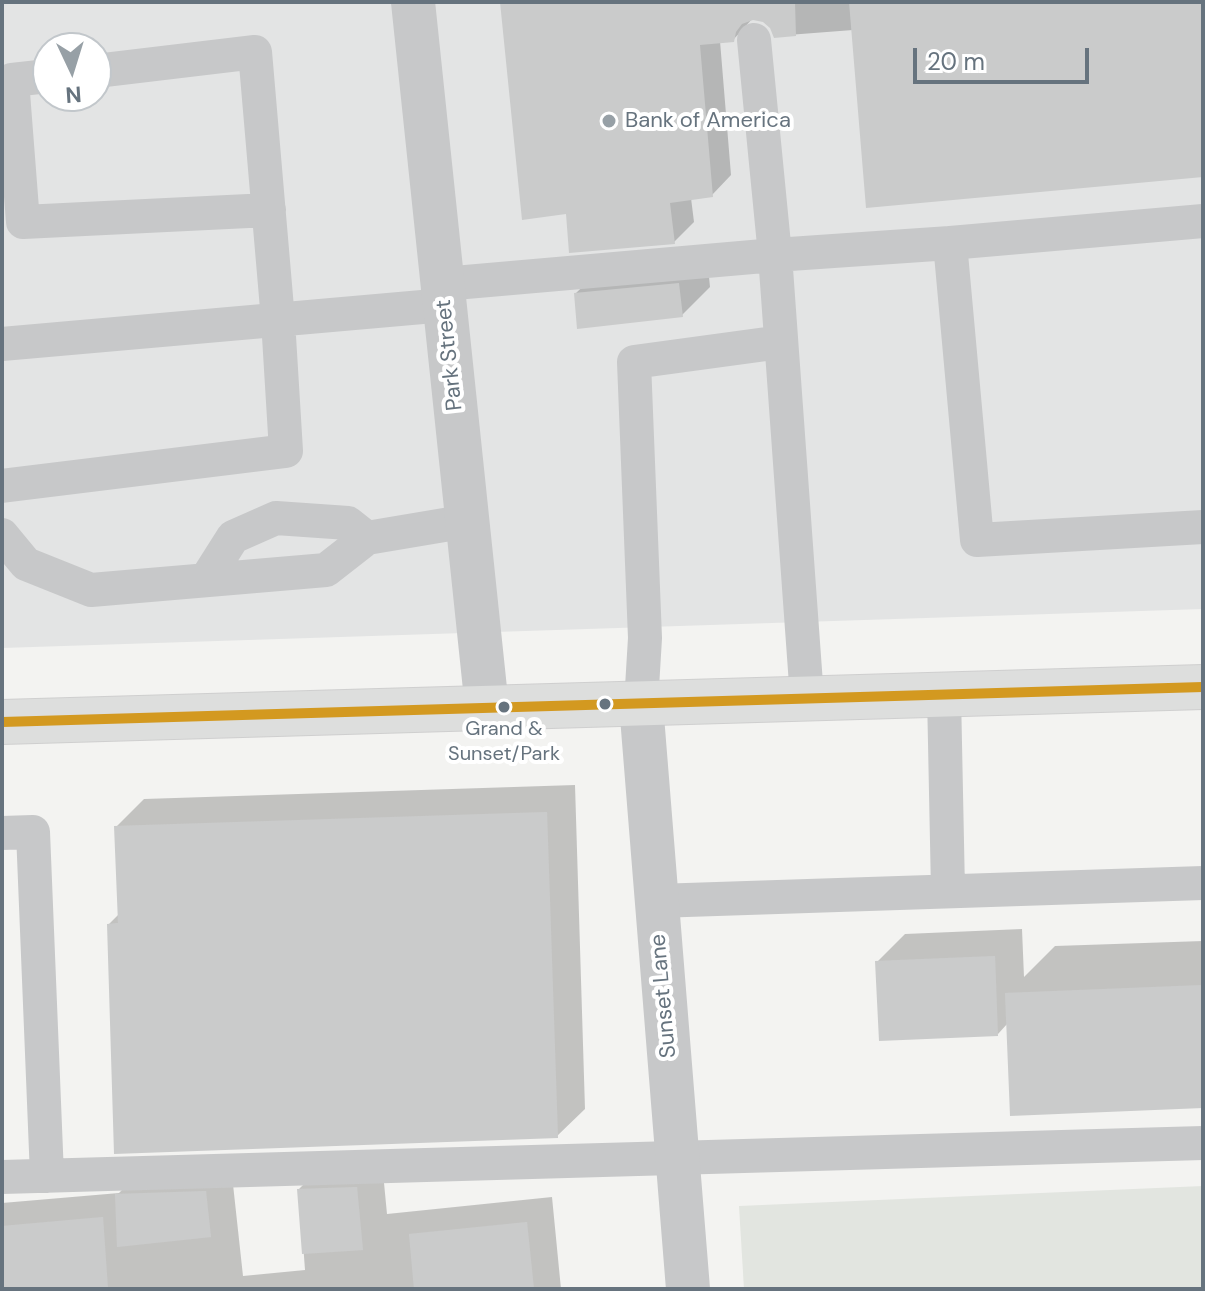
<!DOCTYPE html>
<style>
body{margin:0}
#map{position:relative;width:1205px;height:1291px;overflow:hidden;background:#f3f3f1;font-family:"DM Sans",sans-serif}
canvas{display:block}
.frame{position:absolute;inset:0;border:4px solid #66737e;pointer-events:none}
.north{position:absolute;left:32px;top:32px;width:80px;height:80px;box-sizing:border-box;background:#fff;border:2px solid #c2c7cb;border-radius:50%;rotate:176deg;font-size:22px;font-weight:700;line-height:32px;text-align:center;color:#66737e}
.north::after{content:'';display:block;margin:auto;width:28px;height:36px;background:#97a0a6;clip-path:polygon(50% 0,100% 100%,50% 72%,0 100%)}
.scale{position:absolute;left:913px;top:48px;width:176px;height:36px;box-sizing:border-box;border:4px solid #66737e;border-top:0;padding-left:10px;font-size:24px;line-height:28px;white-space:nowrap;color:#66737e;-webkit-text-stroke:6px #fff;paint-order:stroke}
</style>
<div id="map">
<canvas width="1205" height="1291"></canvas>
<div class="frame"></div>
<div class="north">N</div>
<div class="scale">20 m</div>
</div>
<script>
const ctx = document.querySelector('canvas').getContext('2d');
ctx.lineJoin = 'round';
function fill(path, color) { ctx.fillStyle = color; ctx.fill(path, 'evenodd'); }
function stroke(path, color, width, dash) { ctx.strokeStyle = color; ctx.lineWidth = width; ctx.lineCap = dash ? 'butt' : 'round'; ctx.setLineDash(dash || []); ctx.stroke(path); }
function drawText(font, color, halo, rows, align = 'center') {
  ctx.font = font + ' "DM Sans",sans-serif'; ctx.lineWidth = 8; ctx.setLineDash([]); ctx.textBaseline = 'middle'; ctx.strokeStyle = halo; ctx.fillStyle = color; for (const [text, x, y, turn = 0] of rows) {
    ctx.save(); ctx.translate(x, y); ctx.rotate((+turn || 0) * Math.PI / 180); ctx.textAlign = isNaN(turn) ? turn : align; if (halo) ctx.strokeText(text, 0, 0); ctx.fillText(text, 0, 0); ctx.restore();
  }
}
fill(new Path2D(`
 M2,2H1203V609L2,648ZM48,48H96V96H48Z`), '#e3e4e4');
fill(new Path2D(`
 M1203,1186V1289H744L739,1206Z`), '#e2e5e0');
fill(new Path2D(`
 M502,2H1203V175L853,30L775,36L771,27L764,20L753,18L733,40L720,41L731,175L712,195L691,198L694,222L674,242L568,212Z
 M707,257L710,287L682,315L576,293L604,266Z
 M575,785L585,1109L557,1136L109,924L119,914L116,827L144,799Z
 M1022,929L1024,977L1055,946L1203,941V1106L1008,1023L998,1034L877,962L905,934Z
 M382,1162L387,1214L552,1197L561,1289H2V1203L119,1193L143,1169L231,1166L243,1276L305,1270L299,1189L324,1164Z`), '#0003');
fill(new Path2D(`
 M500,2H795L796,36L774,38L770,28L763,22L753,20L742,24L736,32L734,42L700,45L713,197L670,203L675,244L569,253L566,214L522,220Z
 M849,2H1203V177L866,208Z
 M679,283L683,317L577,329L574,293Z
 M547,812L558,1138L114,1154L107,924L118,923L114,826Z
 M995,956L998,1036L879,1041L875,961Z
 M1203,985V1108L1010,1116L1005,993Z
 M357,1187L363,1250L302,1254L297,1189Z
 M206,1191L211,1237L117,1247L115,1194Z
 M103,1217L108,1289H2V1226Z
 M527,1222L534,1289H414L409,1234Z`), '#cacbcb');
const secondary = new Path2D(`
 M2,722L1203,687`);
stroke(secondary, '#cfcfcf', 46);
stroke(new Path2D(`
 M48,76L12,80L23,222L269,210
 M950,243L977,540L1203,527
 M443,284L775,255L754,40
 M2,344L445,305
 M2,486L286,451L278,320L255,52L96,71
 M2,535L26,564L91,590L326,570L367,538L468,521
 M207,578L233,537L276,518L348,523L367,538
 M944,694L948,891
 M807,698L775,255L950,243L1203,221
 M641,704L645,638L634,362L781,342
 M2,833L33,832L47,1176
 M656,901L1203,883
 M2,1177L1203,1143`), '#c7c8c9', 34);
stroke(new Path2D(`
 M413,2L487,708
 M641,704L688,1289`), '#c7c8c9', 44);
stroke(secondary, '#dddedd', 44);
stroke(new Path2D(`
 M2,722L1203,687`), '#d39920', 10);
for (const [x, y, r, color] of [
 [609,121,8,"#97a0a6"],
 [605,704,7,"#66737e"],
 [504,707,7,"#66737e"]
]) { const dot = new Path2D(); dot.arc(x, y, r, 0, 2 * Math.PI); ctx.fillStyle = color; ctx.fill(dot); stroke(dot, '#fff', 3); }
drawText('20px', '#66737e', '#fff', [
 ["Grand &",504,730],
 ["Sunset/Park",504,755]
]);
drawText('22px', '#66737e', '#fff', [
 ["Bank of America",625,121]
], 'left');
drawText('22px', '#66737e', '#fff', [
 ["Park Street",450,355,-96],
 ["Sunset Lane",664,996,-95]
]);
</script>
